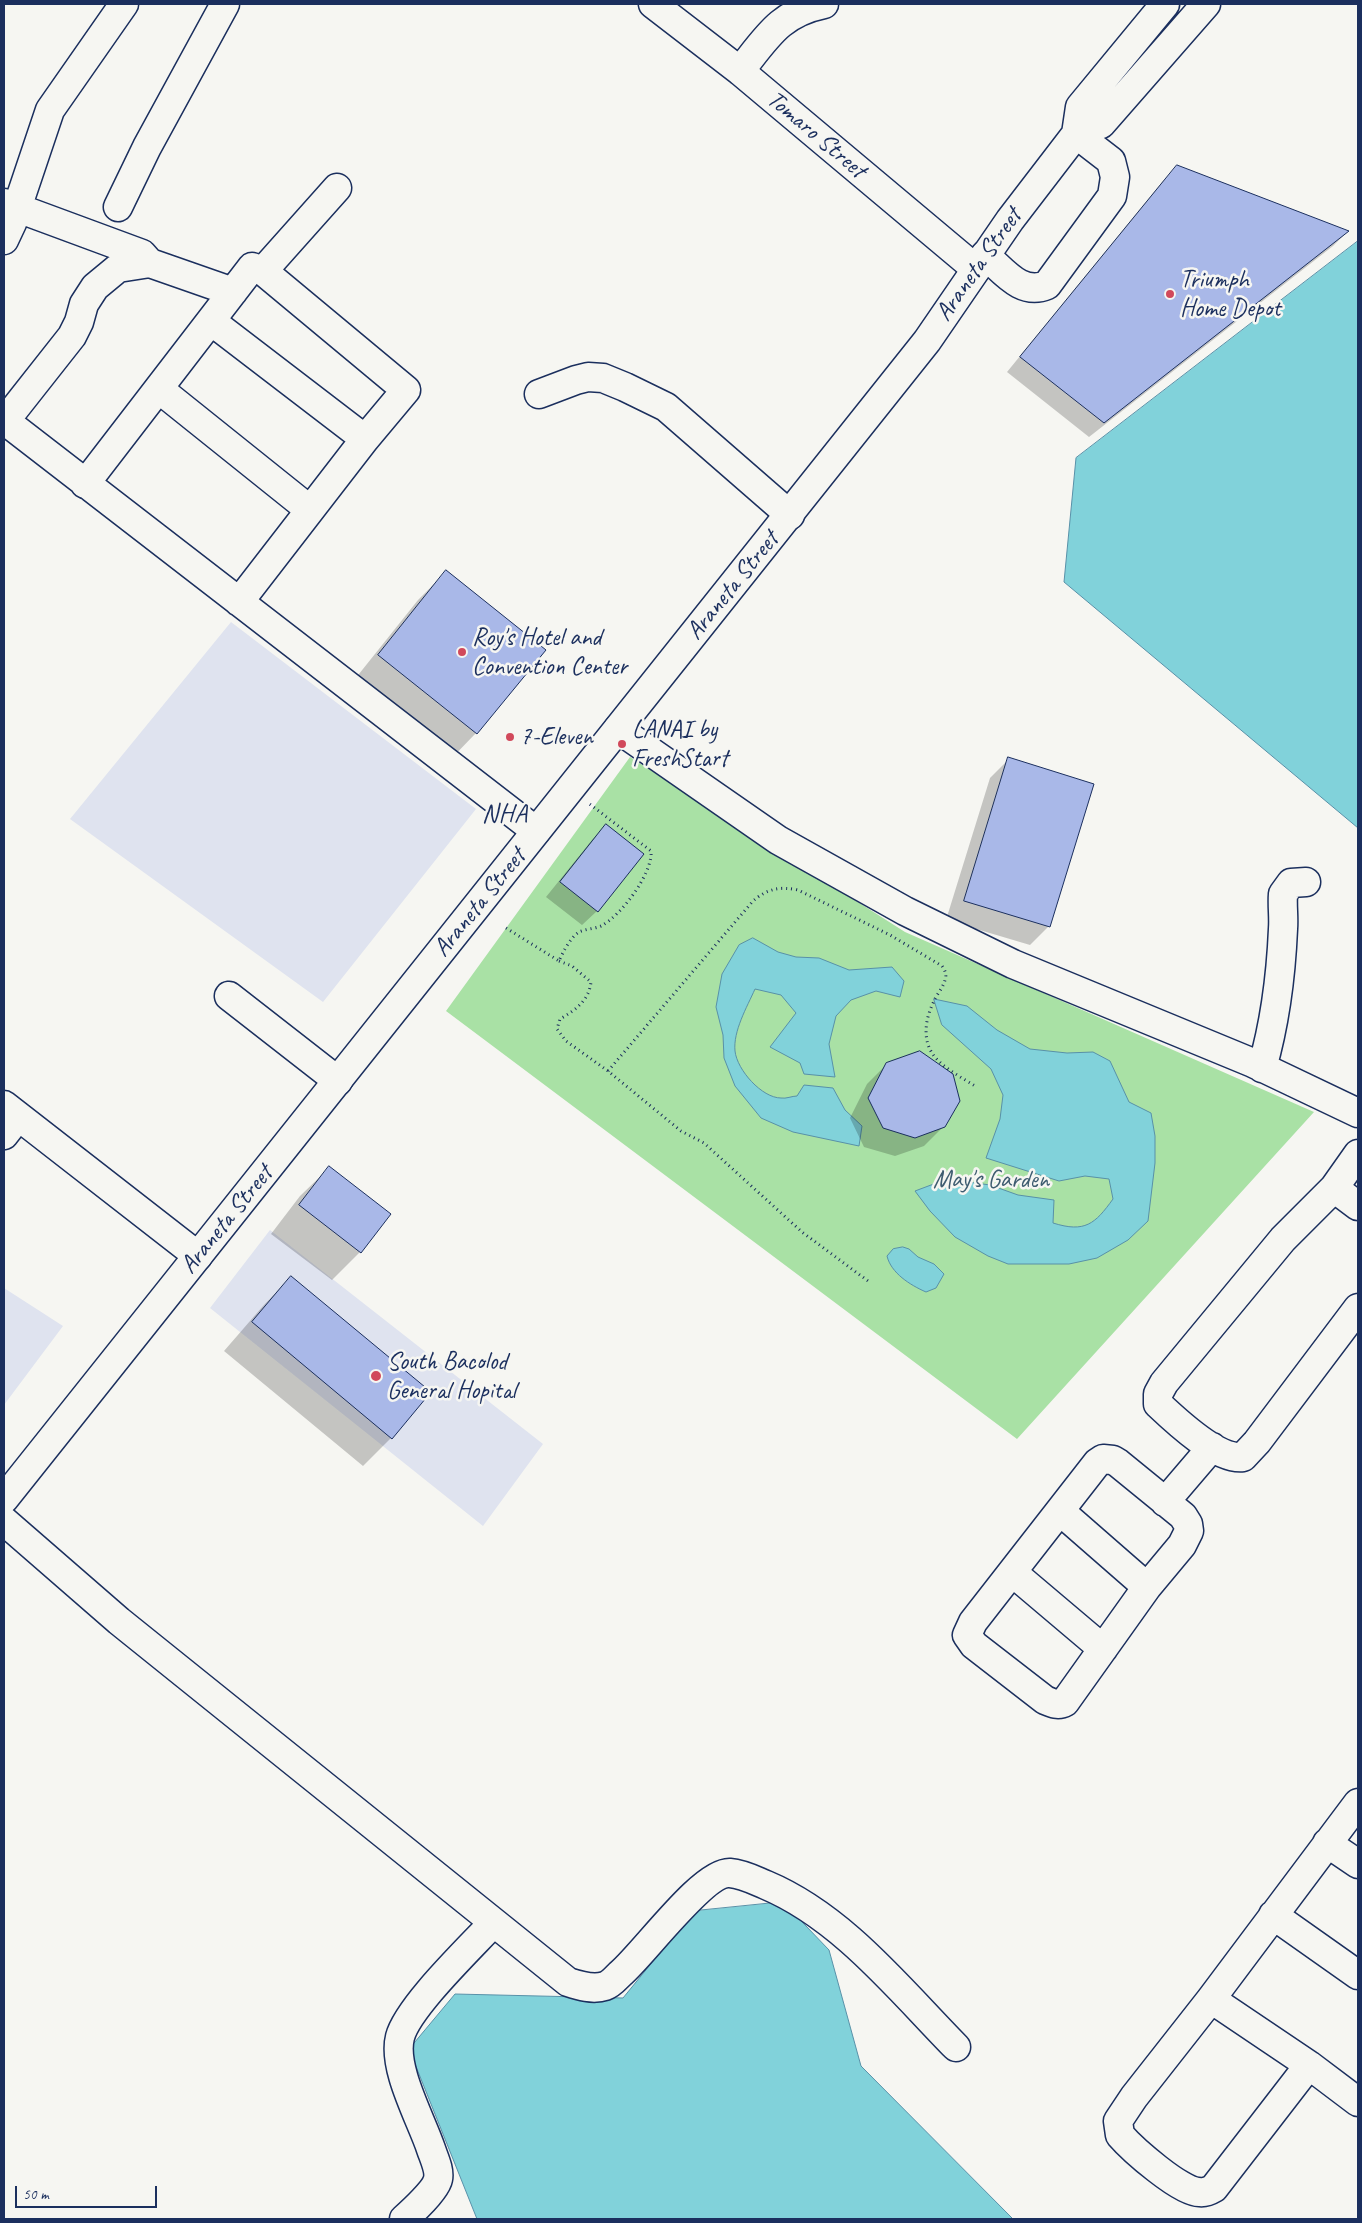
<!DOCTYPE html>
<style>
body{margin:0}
#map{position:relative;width:1362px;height:2223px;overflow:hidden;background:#f6f6f2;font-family:Caveat,sans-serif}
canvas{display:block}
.frame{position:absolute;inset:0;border:5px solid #1b2f5e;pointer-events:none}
.scale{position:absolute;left:15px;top:2186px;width:142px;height:22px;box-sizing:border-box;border:2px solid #1b2f5e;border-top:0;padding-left:6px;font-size:15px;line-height:18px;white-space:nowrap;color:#1b2f5e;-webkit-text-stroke:4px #f6f6f2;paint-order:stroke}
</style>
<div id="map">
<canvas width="1362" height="2223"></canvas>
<div class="frame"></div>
<div class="scale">50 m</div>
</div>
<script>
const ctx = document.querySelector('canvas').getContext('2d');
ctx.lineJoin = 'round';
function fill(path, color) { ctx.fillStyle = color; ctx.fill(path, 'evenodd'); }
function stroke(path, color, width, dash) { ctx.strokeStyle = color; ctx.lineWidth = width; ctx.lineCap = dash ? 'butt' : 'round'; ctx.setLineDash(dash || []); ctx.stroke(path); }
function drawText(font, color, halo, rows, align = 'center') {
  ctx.font = font + ' Caveat,sans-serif'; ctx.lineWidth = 5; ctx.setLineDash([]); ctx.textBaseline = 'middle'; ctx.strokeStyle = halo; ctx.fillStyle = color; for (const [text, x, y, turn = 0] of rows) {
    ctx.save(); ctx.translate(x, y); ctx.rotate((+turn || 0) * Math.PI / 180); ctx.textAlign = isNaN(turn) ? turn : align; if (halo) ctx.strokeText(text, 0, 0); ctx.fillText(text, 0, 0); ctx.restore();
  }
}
fill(new Path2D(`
 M231,622L476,809L323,1002L70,819Z
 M270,1230L543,1444L483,1526L210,1308Z
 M4,1288L63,1326L4,1405Z`), '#dfe3ef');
fill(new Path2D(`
 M630,757L905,932L1314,1112L1017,1439L446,1011Z`), '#a9e1a5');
const water = new Path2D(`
 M1358,241V828L1064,582L1076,458Z
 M753,938L778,952L796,957L819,958L849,970L892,967L904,981L900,997L876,991L851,1000L836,1016L829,1044L835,1077L804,1074L800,1063L770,1047L796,1013L781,995L755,989C747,1007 733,1031 735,1051C737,1070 762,1098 781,1098C786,1099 792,1096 797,1096L804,1085L833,1088L845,1110L862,1126L859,1146L793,1132L761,1118L735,1086L724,1058L723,1035L716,1007L722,974L739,945Z
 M934,999L967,1006L997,1030L1030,1049L1067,1053L1093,1052L1110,1061L1129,1102L1151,1113L1155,1136V1163L1148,1221L1128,1240L1097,1258L1069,1264H1008L988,1256L955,1237L930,1211L915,1191L947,1179L990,1185L1018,1195L1054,1200L1053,1223C1085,1233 1095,1224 1113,1199L1109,1179L1085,1176L1059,1181L986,1158L1000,1119L1003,1095L991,1069L942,1025Z
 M903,1247L909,1249L918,1257L934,1264L944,1274L936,1288L926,1292C910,1285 891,1273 887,1256L893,1249Z
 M783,1902L829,1950L861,2066L1013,2219H477L409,2049L455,1994L623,1998L694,1911Z`);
fill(water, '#81d2da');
stroke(water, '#5891a8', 1);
fill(new Path2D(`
 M1178,166L1347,232L1333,246L1089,437L1007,372L1163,181Z
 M446,572L476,733L448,762L351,684L418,600Z
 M1009,759L1049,926L1030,945L946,920L990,778Z
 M606,826L642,854L597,911L582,925L546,897L592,840Z
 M887,1064L944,1126L924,1146L895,1156L864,1147L850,1118L867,1084Z
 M329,1168L360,1252L332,1280L271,1234L300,1196Z
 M291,1277L391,1438L363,1466L224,1351L263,1306Z`), '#0003');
const building = new Path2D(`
 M1177,165L1349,231L1104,423L1020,357Z
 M446,570L546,650L477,734L378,655Z
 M1008,757L1094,784L1050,927L964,901Z
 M606,824L644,854L598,912L560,882Z
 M920,1051L953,1074L960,1101L945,1127L915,1138L883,1128L868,1098L886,1063Z
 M329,1166L391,1214L361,1253L299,1205Z
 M291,1276L431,1392L392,1439L252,1322Z`);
fill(building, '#a9b8e8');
stroke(building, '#1b2f5e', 1);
const minor = new Path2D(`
 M653,4L740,71L976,269
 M740,71C767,37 780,13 824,4
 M4,203L142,254L150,263
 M118,207L147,147L225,4
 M4,240L12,223L50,110L124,4
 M985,255C1004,271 1021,296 1047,285L1112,196L1115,177L1111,161L1076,134
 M263,271L337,188
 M211,321L365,439
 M159,389L310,510
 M539,394L576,380L588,377L603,378L625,387L666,407L790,515
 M4,420L536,831
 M5,421L72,336L79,322L84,304L95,287L118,268L150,263L233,292
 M85,484L252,267L263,271L406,390L365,439L239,602
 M618,729L778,840L905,911L1013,964L1253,1063L1358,1113
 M229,996L338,1081
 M1262,1068C1275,1023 1281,975 1283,929C1284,917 1282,906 1283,894L1291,883L1306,882
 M4,1105L198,1256
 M4,1135L18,1117
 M1358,1154L1334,1188L1283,1239L1164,1383L1158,1394V1404C1176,1421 1217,1460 1243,1457L1257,1442L1358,1308
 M1334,1188L1358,1206
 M1103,1459L1113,1460L1118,1463L1183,1516L1188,1524L1189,1531L1182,1545L1147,1587L1065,1702C1058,1706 1052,1703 1045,1700L974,1645L967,1635L973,1622L1097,1463Z
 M1165,1502L1212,1447
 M1060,1511L1147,1587
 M4,1521L119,1621L568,1982C580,1986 593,1990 605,1986C611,1984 616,1978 620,1974C643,1955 703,1871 730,1873C743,1874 754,1880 766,1885C842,1917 899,1989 956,2047
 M1012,1572L1103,1649
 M1327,1843L1358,1864
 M1273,1915L1358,1975
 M1211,1999L1309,2065L1358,2102
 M1309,2065L1214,2188C1209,2191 1205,2193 1199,2192C1181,2192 1133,2150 1120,2135L1118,2121L1134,2097L1211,1999L1358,1803
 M404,2219C413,2211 436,2190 438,2179C440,2170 434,2158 431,2149C421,2119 392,2068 400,2037C408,2007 470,1948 493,1923`);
const major = new Path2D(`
 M1076,134L1101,124L1206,4
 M4,1499L927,341L1010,220L1076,134L1080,107L1165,4`);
stroke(minor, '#1b2f5e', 31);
stroke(major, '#1b2f5e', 31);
stroke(new Path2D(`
 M506,928L559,961C563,952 570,938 579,932C585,929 594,929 601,926C621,916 653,873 651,851L587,802
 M559,961L572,966L591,982C589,1000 576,1010 560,1019L557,1029L566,1041L608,1071L681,1131L704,1143L802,1232L868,1281
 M608,1071L753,901C767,889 779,886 798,890L890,935L942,966C945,970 947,975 945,980C943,988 937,994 934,1001C926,1017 922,1037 932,1053C941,1067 961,1077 975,1086`), '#1b2f5e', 3, [1, 4]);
stroke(minor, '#f6f6f2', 28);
stroke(major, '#f6f6f2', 28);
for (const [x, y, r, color] of [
 [1170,294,5,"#d1495b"],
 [462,652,5,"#d1495b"],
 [510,737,5,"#d1495b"],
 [622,744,5,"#d1495b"],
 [376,1376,6,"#d1495b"]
]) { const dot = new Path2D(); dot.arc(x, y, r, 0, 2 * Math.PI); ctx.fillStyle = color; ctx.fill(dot); stroke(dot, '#f6f6f2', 2); }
drawText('25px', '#1b2f5e', '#f6f6f2', [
 ["Tomaro Street",816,135,40],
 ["Araneta Street",979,265,-55],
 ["Araneta Street",733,586,-51],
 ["Araneta Street",480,903,-51],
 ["Araneta Street",227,1220,-51]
]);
drawText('25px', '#1b2f5e', '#f6f6f2', [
 ["Triumph",1180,280],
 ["Home Depot",1180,309],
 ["Roy's Hotel and",472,638],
 ["Convention Center",472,667],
 ["LANAI by",632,730],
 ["FreshStart",632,759],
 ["7-Eleven",520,737],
 ["South Bacolod",387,1362],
 ["General Hopital",387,1391]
], 'left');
drawText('25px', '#3e5c70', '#f6f6f2', [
 ["May's Garden",991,1180]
]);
ctx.letterSpacing = '1px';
drawText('26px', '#1b2f5e', '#f6f6f2', [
 ["NHA",505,815]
]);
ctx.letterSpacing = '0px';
</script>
